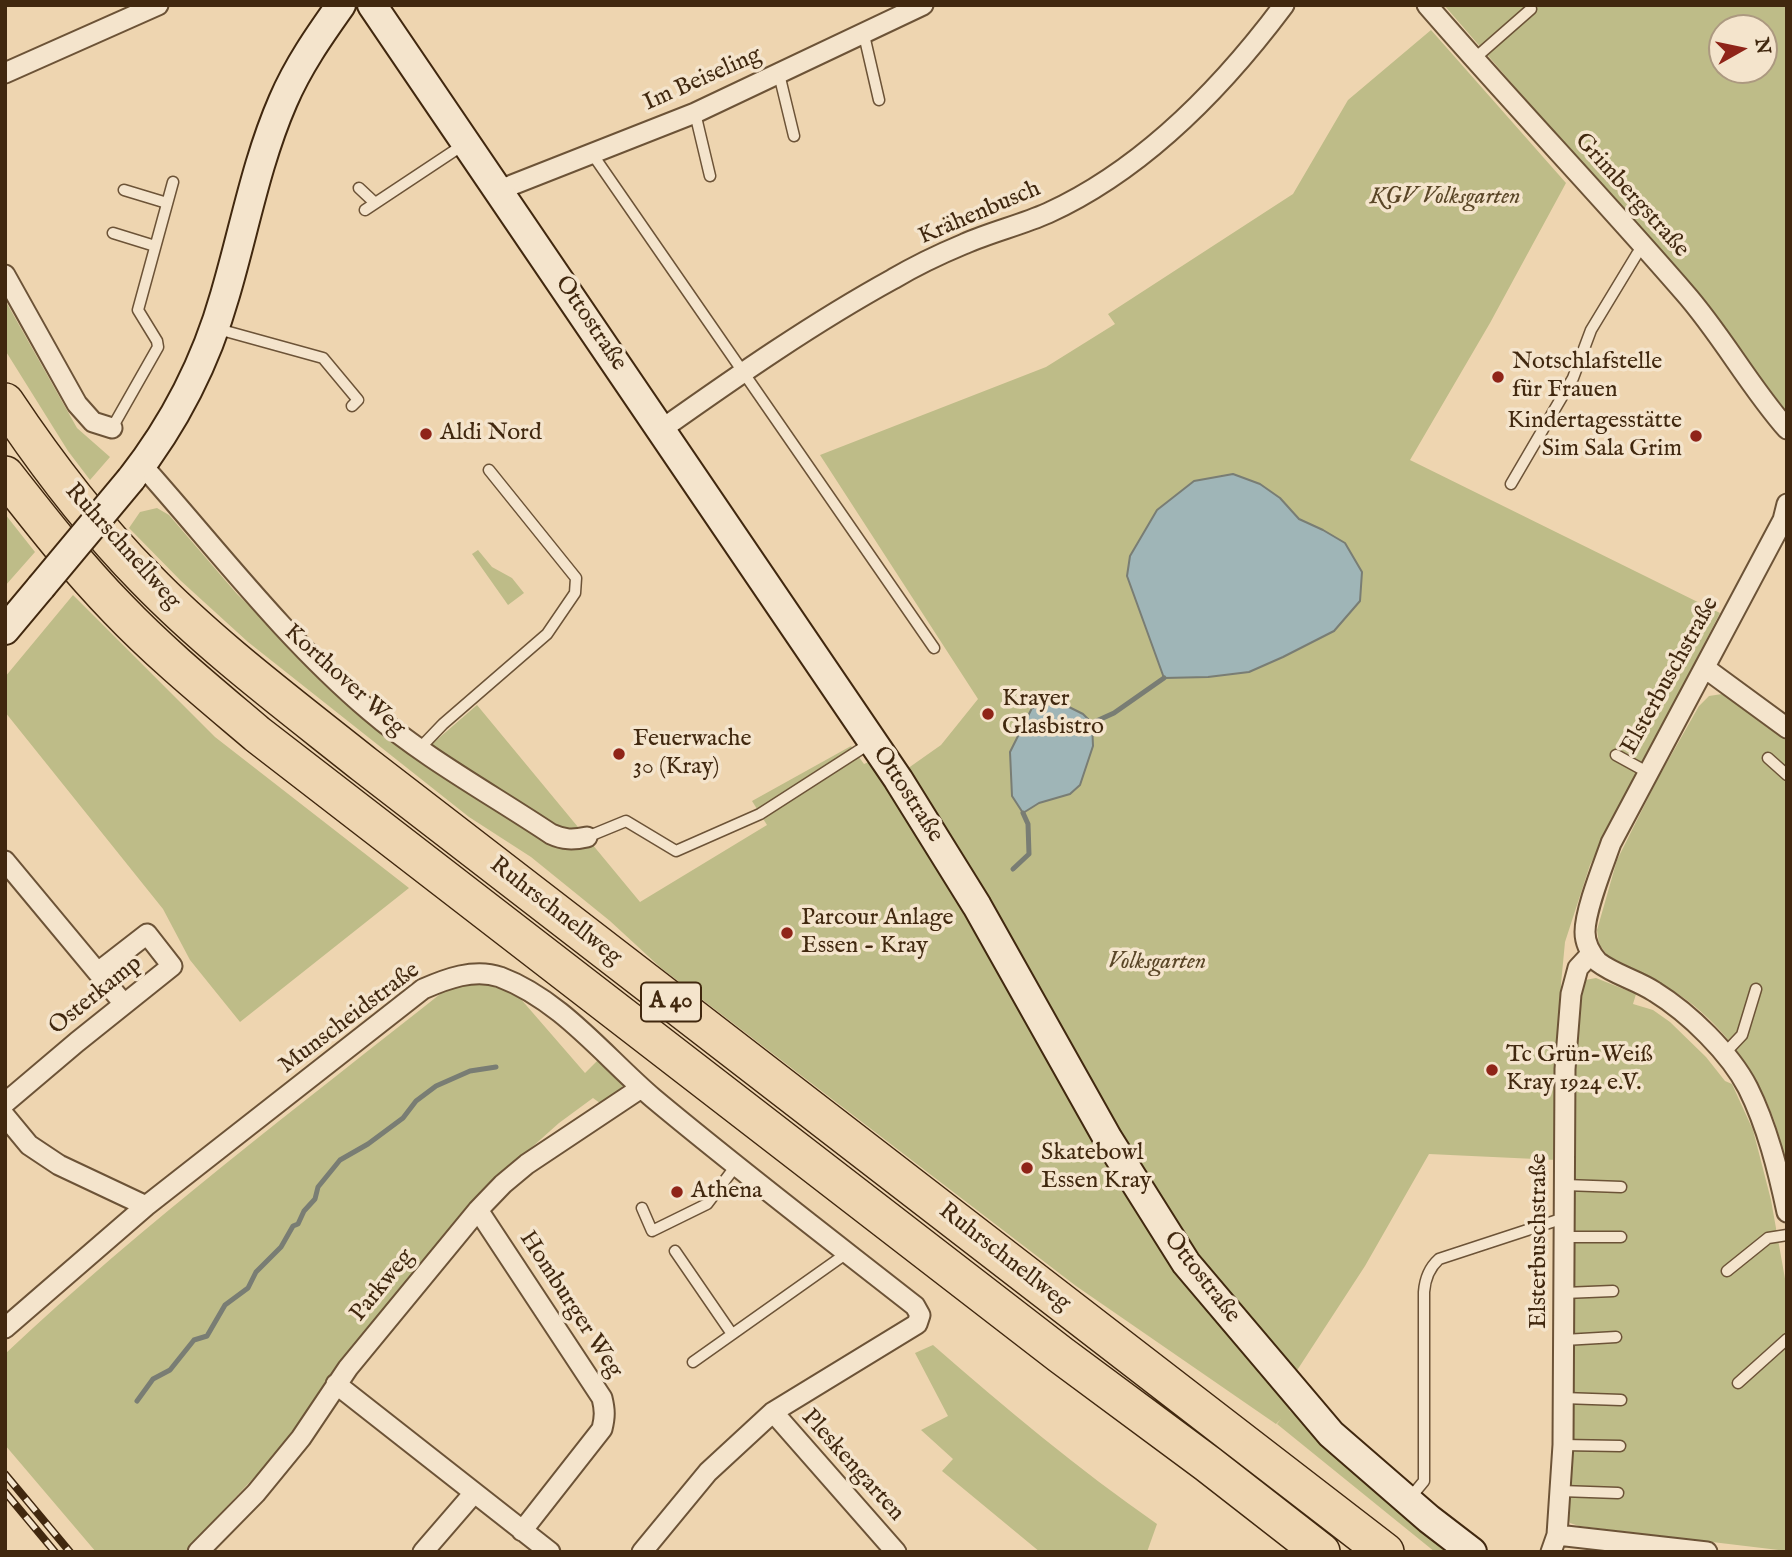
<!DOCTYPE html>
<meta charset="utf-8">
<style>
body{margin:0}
#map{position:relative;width:1792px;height:1557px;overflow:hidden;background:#eed5b0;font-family:"IM FELL English",serif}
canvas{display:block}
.frame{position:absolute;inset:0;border:7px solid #41280f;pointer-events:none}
.north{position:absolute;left:1708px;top:14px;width:70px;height:70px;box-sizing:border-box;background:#f4e4cc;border:2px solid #ac9980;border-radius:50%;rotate:81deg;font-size:19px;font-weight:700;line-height:28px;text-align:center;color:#41280f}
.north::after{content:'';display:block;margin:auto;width:24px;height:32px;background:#8f2418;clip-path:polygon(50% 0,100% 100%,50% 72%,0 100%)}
</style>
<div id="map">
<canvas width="1792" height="1557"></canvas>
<div class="frame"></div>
<div class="north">N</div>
</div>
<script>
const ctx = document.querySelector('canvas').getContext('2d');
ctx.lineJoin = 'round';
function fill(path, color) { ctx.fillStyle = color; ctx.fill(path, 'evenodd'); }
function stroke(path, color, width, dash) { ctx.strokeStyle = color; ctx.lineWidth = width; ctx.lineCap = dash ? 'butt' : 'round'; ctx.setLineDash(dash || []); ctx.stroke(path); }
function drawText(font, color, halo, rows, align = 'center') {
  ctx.font = font + ' "IM FELL English",serif'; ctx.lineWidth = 7; ctx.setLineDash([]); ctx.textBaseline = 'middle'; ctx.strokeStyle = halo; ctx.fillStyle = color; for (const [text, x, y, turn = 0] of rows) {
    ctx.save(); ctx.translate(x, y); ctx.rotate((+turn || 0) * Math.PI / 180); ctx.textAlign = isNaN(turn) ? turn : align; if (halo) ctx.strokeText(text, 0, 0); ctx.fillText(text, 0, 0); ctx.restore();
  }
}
fill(new Path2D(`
 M1444,5H1787V412L1716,319ZM1722,28H1764V70H1722Z
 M1431,30L1566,183L1490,323L1410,460L1720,613L1590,865L1565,942L1561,984L1557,1160L1429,1154L1365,1266L1294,1375L1289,1410L1453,1552H1435L1277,1424L1281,1419L1276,1424L1076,1286L661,968L610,921L531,857L469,817L248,642L181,581L129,528L140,512L157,508L169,515L237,594L354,708L395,745L417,757L477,705L640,902L767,825L752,801L851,746L864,764L869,762L897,776L941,745L978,699L820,455L1046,367L1115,324L1108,314L1293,194L1348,100Z
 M5,300L77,428L110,457L90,480L68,451L5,350Z
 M5,514L35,552L5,586Z
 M478,550L492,567L512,578L524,593L508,605L472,554Z
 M73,595L215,737L409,888L240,1022L190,960L163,909L5,712V677Z
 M1722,694L1737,699L1787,740V1167C1783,1152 1779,1135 1774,1120C1757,1072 1721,1022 1678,994C1655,978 1629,970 1607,955L1599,944L1597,930L1617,860L1657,780L1699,706L1709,696Z
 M1596,978L1636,994L1633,1004L1653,1010L1670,1022L1706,1057L1725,1081L1732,1084L1753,1130L1771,1200L1787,1290V1551L1579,1526L1570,1523L1568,1517L1571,1068L1578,989L1585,980Z
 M465,984L497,986L513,990L585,1073L600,1058L623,1083L622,1091L604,1106L593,1098L559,1123L494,1181L295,1434L184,1552H96L5,1445V1354C145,1222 298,1107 449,987Z
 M933,1345C1005,1408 1078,1469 1157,1524L1147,1552H1040L942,1471L953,1459L921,1430L948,1416L915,1353Z`), '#bebc88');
const water = new Path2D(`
 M1233,474L1260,484L1280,498L1299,519L1323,530L1345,543L1362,572L1360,601L1334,631L1283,657L1249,672L1208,677L1164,678L1127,576L1130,556L1157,510L1194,481Z
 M1061,703L1083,714L1092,723L1093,746L1080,785L1070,794L1039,803L1023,813L1012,796L1010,752L1032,708Z`);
fill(water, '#9fb5b7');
stroke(water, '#797d74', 2);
stroke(new Path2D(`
 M1092,723L1114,713L1164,678
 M1013,869L1029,854L1028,824L1023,813
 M137,1401L153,1379L170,1370L194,1340L207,1336L225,1305L248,1288L256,1272L281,1247L293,1226L298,1224L304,1211L315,1199L318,1187L340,1160L368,1144L403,1118L416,1101L436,1086L470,1071L496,1067`), '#797d74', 5);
const lane = new Path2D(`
 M864,35L879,100
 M1474,59L1531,9
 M779,74L794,136
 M695,113L710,176
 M593,155L934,648
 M359,188L375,203
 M124,190L167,203
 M365,210L463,145
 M113,233L155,246
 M218,329L323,358L358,400L352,406
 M112,428L158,347L157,341L138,310L173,182
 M1511,484L1573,378L1591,330L1637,254L1644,247
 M420,748L443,724L547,634L575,593L576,578L489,470
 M1616,755L1647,772
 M1768,758L1787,775
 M587,837L626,821L676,851L760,814L872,742
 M1724,1054L1742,1035L1756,989
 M1565,1185L1621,1187
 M642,1208L652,1231L707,1204L735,1167
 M1565,1237H1621
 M675,1251L732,1334
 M1727,1271L1768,1238L1787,1235
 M1564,1293L1613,1291
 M1564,1340L1616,1337
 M693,1362L847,1253
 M1738,1383L1787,1339
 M1563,1398L1621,1400
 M1563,1445L1620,1446
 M1561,1491L1618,1493
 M1410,1498L1424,1481V1292C1425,1278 1429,1268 1439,1259L1564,1218`);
const street = new Path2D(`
 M1427,5C1511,102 1600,195 1684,292C1722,335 1749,386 1787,429
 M5,73L158,5
 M500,193L512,185L695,113L923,5
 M5,275L77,404L93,422L112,428
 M662,429C737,376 813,323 893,279C915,266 940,254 964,244C991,232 1021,225 1048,213C1144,169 1222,88 1284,5
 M142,465C216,548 285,639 370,711C425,758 491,794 551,834C564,840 573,840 587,837
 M1787,504L1783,520L1611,843C1603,866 1585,910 1585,932C1585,944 1591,954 1598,962C1615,975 1637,980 1655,992C1689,1013 1730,1053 1748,1088C1767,1126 1778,1170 1787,1212
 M1705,668L1787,728
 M5,861L124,1004
 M5,1103L77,1042L172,966L147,934L98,972
 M5,1116L29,1145L59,1165L146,1206L423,989C446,979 474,968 500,977C561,1000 604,1056 653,1098C738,1169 827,1237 915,1306L920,1315L917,1324L773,1412L708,1472L642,1552
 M478,1210L602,1398C605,1410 605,1417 602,1429L522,1531
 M5,1328L146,1206
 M336,1384L550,1552
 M773,1412L896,1552
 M1557,1535L1707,1552
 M198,1552L256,1493L301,1438L348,1368L478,1210L503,1184L527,1164L641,1088
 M423,1552L474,1493
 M1551,1552L1557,1535L1563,1445L1565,1069L1571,994L1578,968L1591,954`);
const secondary = new Path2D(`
 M372,5L898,779L977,906L1108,1139L1186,1263L1331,1434L1429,1519L1472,1552
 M131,479C174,424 206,362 225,295C244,231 256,163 283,101C298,66 319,36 341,5
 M5,630L41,587`);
const highway = new Path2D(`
 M5,402C47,465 92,524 145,578C212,647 290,705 365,765L1385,1552
 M5,475C41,521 77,567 118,609C161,654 210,694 257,734L1061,1355L1208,1464L1321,1552`);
stroke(lane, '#6c5337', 13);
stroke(street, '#6c5337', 23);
stroke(secondary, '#41280f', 32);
stroke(highway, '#41280f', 40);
stroke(lane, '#f4e4cc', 10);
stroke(street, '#f4e4cc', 19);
stroke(secondary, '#f4e4cc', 28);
stroke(highway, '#eed5b0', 37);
const rail = new Path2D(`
 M5,1474L70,1552
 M5,1492L55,1552`);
stroke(rail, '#41280f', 8);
stroke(rail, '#f4e4cc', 5, [16]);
const secondaryBridge = new Path2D(`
 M41,587L131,479`);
stroke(secondaryBridge, '#41280f', 32, []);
stroke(secondaryBridge, '#f4e4cc', 28);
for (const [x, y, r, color] of [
 [1498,377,7,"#8f2418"],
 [426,434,7,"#8f2418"],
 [1696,436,7,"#8f2418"],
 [988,714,7,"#8f2418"],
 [619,754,7,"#8f2418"],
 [787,933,7,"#8f2418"],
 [1492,1070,7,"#8f2418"],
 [1027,1168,7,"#8f2418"],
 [677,1192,7,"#8f2418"]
]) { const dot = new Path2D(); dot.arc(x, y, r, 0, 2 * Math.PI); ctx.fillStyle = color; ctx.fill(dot); stroke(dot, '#f4e4cc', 2.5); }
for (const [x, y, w] of [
 [671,1002,60]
]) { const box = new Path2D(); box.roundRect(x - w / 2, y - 19.5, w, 39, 5); ctx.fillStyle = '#f4e4cc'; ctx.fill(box); stroke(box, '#41280f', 2); }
drawText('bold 23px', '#41280f', null, [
 ["A 40",671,1002]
]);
drawText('24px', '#41280f', '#f4e4cc', [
 ["Im Beiseling",703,80,-24],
 ["Grimbergstraße",1631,196,48],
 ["Krähenbusch",980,214,-23],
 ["Ottostraße",590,324,56],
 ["Ruhrschnellweg",122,547,48],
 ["Elsterbuschstraße",1671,676,-61],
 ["Korthover Weg",344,681,42],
 ["Ottostraße",907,795,57],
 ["Ruhrschnellweg",555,912,38],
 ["Osterkamp",96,996,-39],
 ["Munscheidstraße",350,1019,-37],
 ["Elsterbuschstraße",1540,1241,-90],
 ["Ruhrschnellweg",1004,1258,38],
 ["Ottostraße",1201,1278,52],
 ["Parkweg",383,1286,-51],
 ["Homburger Weg",570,1305,57],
 ["Pleskengarten",852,1466,48]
]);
drawText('italic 24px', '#5a4627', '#f4e4cc', [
 ["KGV Volksgarten",1445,198],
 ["Volksgarten",1157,963]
]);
drawText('24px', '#41280f', '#f4e4cc', [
 ["Notschlafstelle",1512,363],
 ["für Frauen",1512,391],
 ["Kindertagesstätte",1682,422,"right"],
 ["Sim Sala Grim",1682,450,"right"],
 ["Aldi Nord",440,434],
 ["Krayer",1002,700],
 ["Glasbistro",1002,728],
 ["Feuerwache",633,740],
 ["30 (Kray)",633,768],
 ["Parcour Anlage",801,919],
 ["Essen - Kray",801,947],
 ["Tc Grün-Weiß",1506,1056],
 ["Kray 1924 e.V.",1506,1084],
 ["Skatebowl",1041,1154],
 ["Essen Kray",1041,1182],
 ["Athena",691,1192]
], 'left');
</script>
